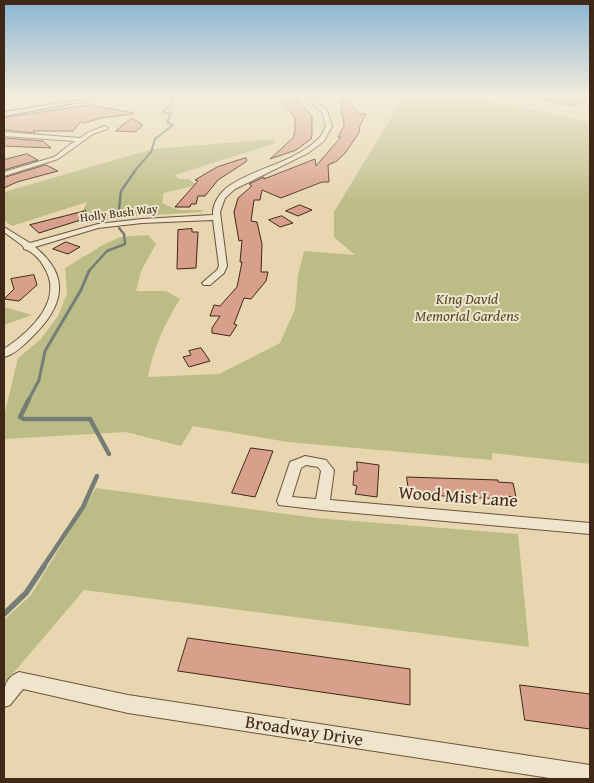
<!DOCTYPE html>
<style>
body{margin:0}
#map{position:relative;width:594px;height:783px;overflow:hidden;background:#e7d6b0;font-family:"Gentium Book Plus",serif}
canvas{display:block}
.frame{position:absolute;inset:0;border:5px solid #402818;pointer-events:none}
</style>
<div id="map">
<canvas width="594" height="783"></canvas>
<div class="frame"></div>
</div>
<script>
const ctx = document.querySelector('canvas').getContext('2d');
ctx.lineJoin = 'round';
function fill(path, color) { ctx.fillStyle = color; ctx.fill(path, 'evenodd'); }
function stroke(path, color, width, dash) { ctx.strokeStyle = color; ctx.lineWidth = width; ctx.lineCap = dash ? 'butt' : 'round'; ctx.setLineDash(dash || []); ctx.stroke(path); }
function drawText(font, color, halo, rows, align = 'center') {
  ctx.font = font + ' "Gentium Book Plus",serif'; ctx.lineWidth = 4; ctx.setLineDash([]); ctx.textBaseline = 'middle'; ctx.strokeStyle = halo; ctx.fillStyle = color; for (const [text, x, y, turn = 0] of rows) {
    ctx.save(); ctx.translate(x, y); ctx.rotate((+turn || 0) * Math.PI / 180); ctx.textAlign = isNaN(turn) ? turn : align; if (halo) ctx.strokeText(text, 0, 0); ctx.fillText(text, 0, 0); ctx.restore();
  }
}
fill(new Path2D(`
 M404,96H469L590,122V464L492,453V460L288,442L193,426L181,446L126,432L4,439V416L18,358L41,339L58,316L67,294L65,268L103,245L120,237L148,235L156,244L141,271L136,291H166L180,299C165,323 153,349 148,377L219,374L280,343L295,309L298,275L304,251L355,255L334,237V212Z
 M274,139L276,143L175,175L179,179H188L197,185L164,193L162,203L178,210H204L201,212L124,217L89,223L81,214L87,202L12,226L4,220V192L153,149Z
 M4,307L32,315L4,325Z
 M96,488L316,518L518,534L529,647L84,590L4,684V620L31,595Z`), '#bcbc87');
stroke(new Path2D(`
 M133,173L151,152L155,139L173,125L167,122L171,114L162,112L173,104L171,96`), '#757e76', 2);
stroke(new Path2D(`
 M118,218L121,191L135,171
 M88,272L107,251L125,244L124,234L119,228`), '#757e76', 2.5);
stroke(new Path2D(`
 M28,401L39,380L45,351L81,290L89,271`), '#757e76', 3);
stroke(new Path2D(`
 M29,399L20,417L24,419H90L109,454
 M43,567L83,507L97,476`), '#757e76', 4.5);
stroke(new Path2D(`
 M4,614L26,593L44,566`), '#757e76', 5.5);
const building = new Path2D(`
 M278,96H294L312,116V134L311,139L296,150L270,159L294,137V133H295V118Z
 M543,96H557L559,99L577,103L572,106L543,99Z
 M340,97L349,101L359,114H366L359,128L360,131L346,152L337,161L328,165L329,182H322L281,198L262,190L260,200H254L251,221L257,222L262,244L261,272H268L266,281L251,299L244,298L234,324L237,325L230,336L212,333V328L220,316H210L214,305L220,306L237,287L242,262H240L242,240L239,241L234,212L238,198L252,186L249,184L264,177V179L315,159L316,166L341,137H338L344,126Z
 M90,105L134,113V114L101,118L84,123L80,122L73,131H33L35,133L4,130V118Z
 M132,118L143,125L135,132L116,131Z
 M4,138L43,141L51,148L4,146Z
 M27,154L38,160L4,170V160Z
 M246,158L247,161L218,180L205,196H198L196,204H191L190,207H175L198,181L195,180L217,167Z
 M46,165L58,171L17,182L4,188V178Z
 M300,205L312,210L298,216L286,211Z
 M86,211L87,218L39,233L30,225Z
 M282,216L293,223L280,227L269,220Z
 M192,229V232H198L196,268L177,269L178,230Z
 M66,242L80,247L68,254L53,249Z
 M34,275L37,285L19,301L4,299L14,289L11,279Z
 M201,348L210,361L189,367L183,357L191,355L189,351Z
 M251,448L273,451L255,497L232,493Z
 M357,462L379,465L377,497L355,494L357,486L353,485L354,471H357Z
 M407,477L498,480V482L513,483L516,497L503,496V499L424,495L423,493L409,492Z
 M188,638L410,669V705L178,671Z
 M520,685L590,694V729L525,720Z`);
fill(building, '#d89f8a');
stroke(building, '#402818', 1);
const minor = new Path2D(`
 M304,96H309L327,110L332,126L324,141L308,153L235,189L225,198L220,212L227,266L224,273L210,285H204L202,283L217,270L219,266L213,220L142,223L98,228L35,247C72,277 63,307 32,337C25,344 14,355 4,357V349C30,332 65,300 44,267C40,259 32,251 24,249L23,246L4,232V227L30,243L98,224L142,219L213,215C212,204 220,192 229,186C257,167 294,163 318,139C322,136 324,130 326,126L322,112Z
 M559,96L590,100V104L559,97Z
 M105,126L108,128L107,129L93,134L58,159L4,176V172L54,157L75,141L4,136V132L80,138L89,132Z
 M305,456L326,460L334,470L330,500L590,523V534L322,510L279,505L277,501L290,462ZM306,465L318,467L321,471L316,499L292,497L301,468Z
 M19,672L128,695L590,765V779H556L128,713L23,689L10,705L4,707C4,692 2,679 19,672Z`);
const major = new Path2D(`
 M101,96H115L4,116V112Z`);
stroke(minor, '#6a543e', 2);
stroke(major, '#402818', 2);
fill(minor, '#efe4cc');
fill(major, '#e7d6b0');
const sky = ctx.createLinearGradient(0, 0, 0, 205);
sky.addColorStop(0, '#88b5d3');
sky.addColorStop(0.47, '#f4eddb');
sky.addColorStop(1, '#f4eddb00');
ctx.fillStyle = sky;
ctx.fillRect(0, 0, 594, 205);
drawText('12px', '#402818', '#efe4cc', [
 ["Holly Bush Way",119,214,-7]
]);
drawText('italic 15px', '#59462e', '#efe4cc', [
 ["King David",467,300],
 ["Memorial Gardens",467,317]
]);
drawText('18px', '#402818', '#efe4cc', [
 ["Wood Mist Lane",458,498,4],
 ["Broadway Drive",304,732,9]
]);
</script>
